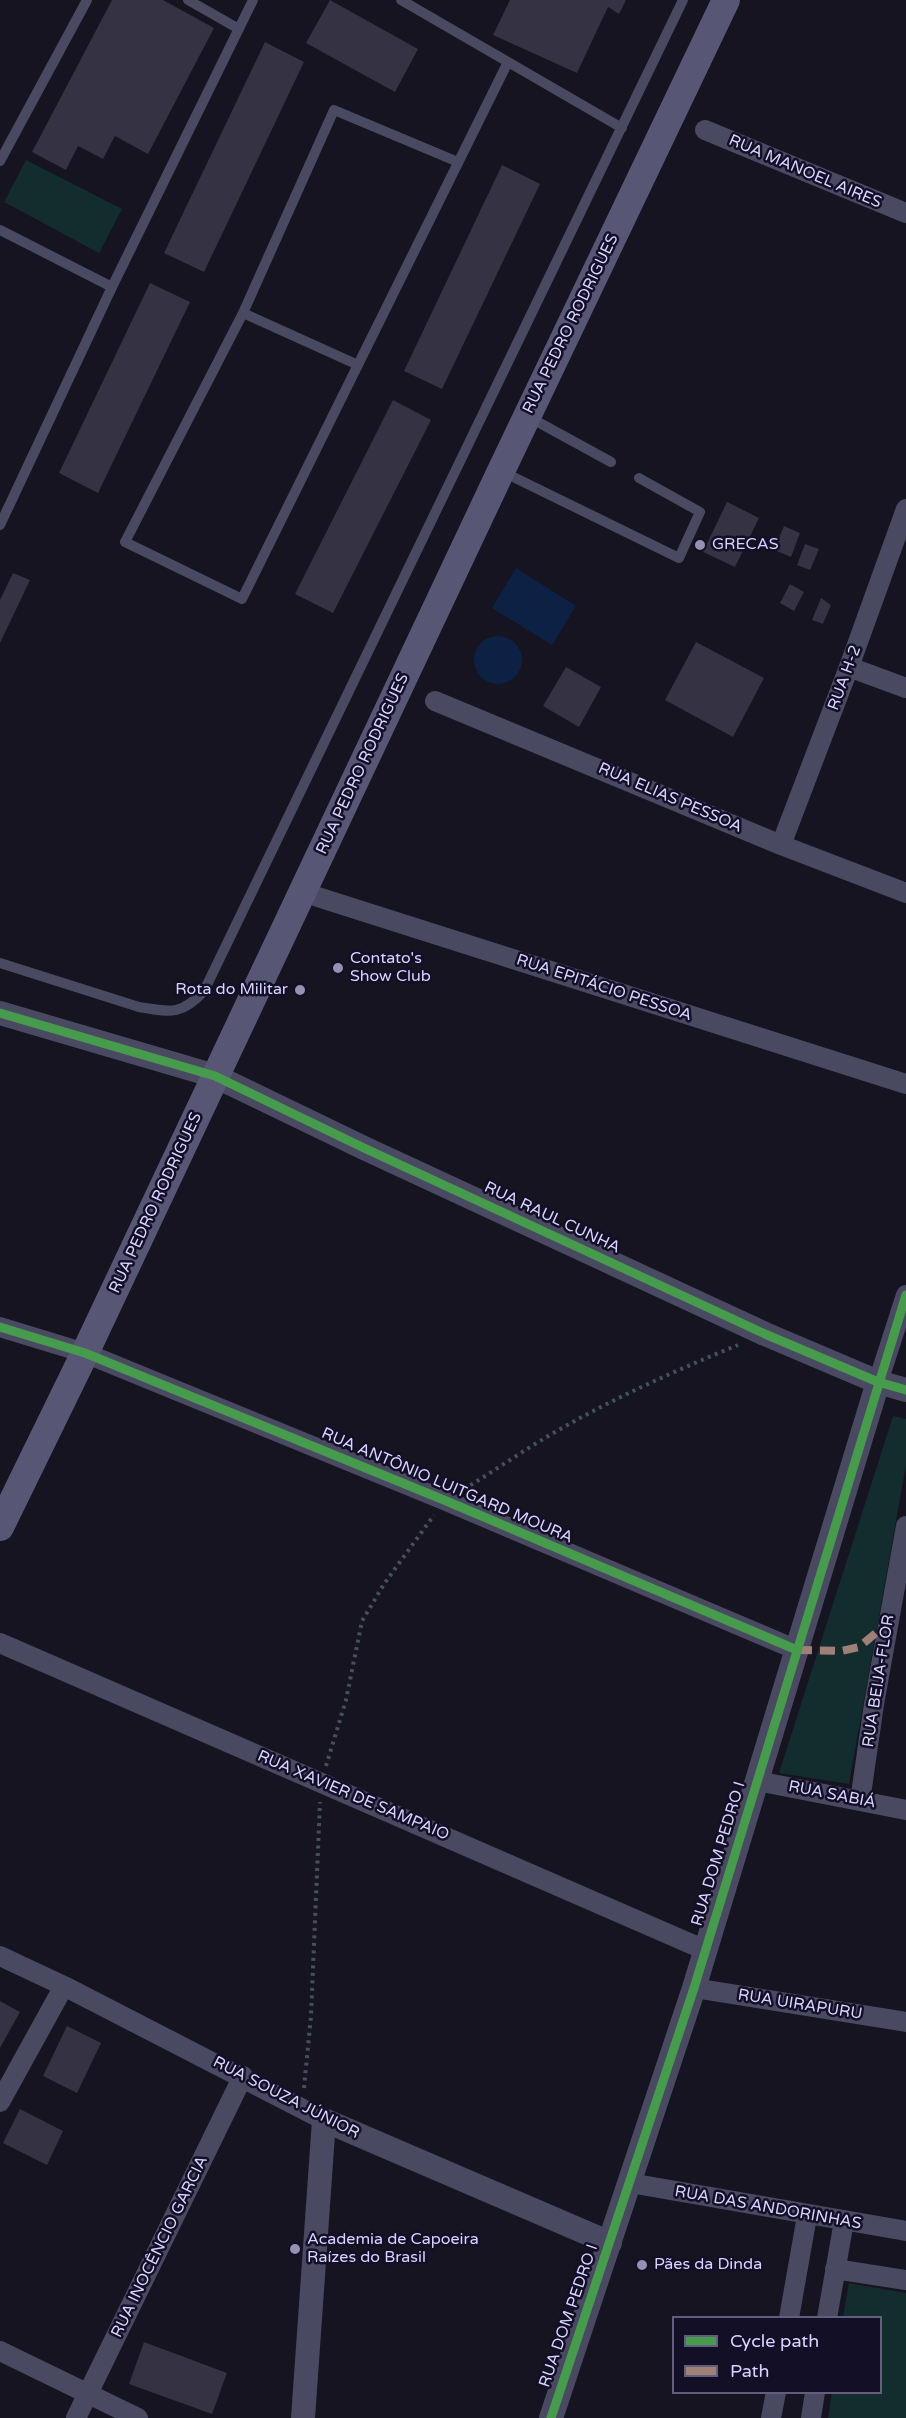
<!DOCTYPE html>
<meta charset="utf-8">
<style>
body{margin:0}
#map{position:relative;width:906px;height:2418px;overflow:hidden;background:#161421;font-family:"Varela Round",sans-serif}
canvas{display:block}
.legend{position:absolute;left:672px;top:2316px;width:210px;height:78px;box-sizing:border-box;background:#130f26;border:2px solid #625e7d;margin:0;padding:8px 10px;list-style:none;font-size:18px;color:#d9d4ff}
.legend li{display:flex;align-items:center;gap:12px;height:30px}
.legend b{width:30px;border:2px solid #625e7d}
</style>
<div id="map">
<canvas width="906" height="2418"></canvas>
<ul class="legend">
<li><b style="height:8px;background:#469c4c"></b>Cycle path</li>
<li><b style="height:8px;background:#9e8076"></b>Path</li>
</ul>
</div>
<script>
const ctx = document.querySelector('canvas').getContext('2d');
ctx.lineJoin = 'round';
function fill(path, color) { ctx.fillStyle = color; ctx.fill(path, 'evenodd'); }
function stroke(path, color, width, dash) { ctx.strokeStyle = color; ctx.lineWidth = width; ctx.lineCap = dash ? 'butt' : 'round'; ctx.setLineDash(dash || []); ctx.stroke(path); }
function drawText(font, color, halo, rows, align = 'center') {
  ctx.font = font + ' "Varela Round",sans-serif'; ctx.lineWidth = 5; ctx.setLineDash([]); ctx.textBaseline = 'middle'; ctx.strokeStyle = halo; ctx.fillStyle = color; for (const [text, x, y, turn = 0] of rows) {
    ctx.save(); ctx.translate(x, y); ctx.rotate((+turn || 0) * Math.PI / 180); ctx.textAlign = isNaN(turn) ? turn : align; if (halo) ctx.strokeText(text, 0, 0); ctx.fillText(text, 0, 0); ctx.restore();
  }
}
fill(new Path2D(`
 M26,160L122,209L99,253L4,202Z
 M893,1416L906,1419V1465L849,1784L779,1773Z
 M849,2283L906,2293V2418H828L832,2393L880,2392V2318L843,2317Z`), '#132c2d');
fill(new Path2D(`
 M516,568L576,606L552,645L492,608Z
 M474 660a24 24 0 1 1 48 0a24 24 0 1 1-48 0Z`), '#0d2144');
fill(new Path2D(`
 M112,0H163L214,28L148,154L115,136L103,159L78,146L66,170L32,152Z
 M330,0L418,49L395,92L306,43Z
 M510,0H626L619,14L608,7L577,73L493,35Z
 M265,42L304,62L204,272L164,253Z
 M502,165L540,184L442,389L404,371Z
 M150,283L190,302L98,493L59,473Z
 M393,400L431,420L333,613L295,594Z
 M727,502L759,518L735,567L703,552Z
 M784,526L800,533L791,557L774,550Z
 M805,544L819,549L810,570L797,565Z
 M13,573L30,580L0,643V600Z
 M790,584L804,592L794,611L780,603Z
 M821,598L831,605L823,624L812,620Z
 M696,642L764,678L733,737L665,700Z
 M566,667L601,687L579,727L543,706Z
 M0,2001L20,2012L0,2048Z
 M67,2026L101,2043L77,2093L43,2076Z
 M20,2109L63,2131L47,2165L3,2143Z
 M144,2342L227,2373L212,2414L129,2384Z`), '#343243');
stroke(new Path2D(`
 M464,1489C491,1473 518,1454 545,1438C607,1401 672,1372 738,1345
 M326,1766L346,1700L362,1621L384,1584L434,1515
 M304,2088L311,2016L320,1802`), '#44505f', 4, [3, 4.5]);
stroke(new Path2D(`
 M188,0L239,29
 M401,0L622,128
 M0,161L87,0
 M458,162L334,110L243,313L125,542L242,599L508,62
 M0,230L112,287
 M243,313L358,365
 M527,416L611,462
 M501,471L679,558L700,512L639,478
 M0,525L112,287L253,0
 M0,963L139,1007C170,1012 181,1016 204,991L683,0`), '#4a4962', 10);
stroke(new Path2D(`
 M705,130L906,213
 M849,667L906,688
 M435,701L781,845L906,893
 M781,845L849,667L906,509
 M302,892L906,1084
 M0,1327L85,1353L444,1500L797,1650
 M878,1382L906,1295
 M0,1643L705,1950
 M757,1781L906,1810
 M860,1801L874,1704L906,1526
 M0,1956L64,1986L324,2120
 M694,1988L906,2022
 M0,2102L64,1986
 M630,2183L906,2231
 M835,2269L906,2280
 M789,2318L807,2216
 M827,2318L844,2221
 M0,2351L138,2418
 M76,2418L243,2076
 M771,2418L776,2392
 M811,2418L815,2392`), '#4a4962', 20);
stroke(new Path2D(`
 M0,1013L215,1076L364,1148L765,1334L878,1382L906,1390
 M303,2418L324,2120L610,2243
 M551,2418L694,1988L878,1382`), '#4a4962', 24);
stroke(new Path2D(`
 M0,1527L85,1353L501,471L726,0`), '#575674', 28);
stroke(new Path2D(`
 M797,1650L841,1651L859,1647L889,1622`), '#9e8076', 8, [15, 8]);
stroke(new Path2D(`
 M0,1013L215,1076L364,1148L765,1334L878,1382L906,1390
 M0,1327L85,1353L444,1500L797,1650
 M551,2418L694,1988L906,1295`), '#469c4c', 9);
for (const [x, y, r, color] of [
 [700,545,6,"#9591b1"],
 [338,968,6,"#9591b1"],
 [300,990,6,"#9591b1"],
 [295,2249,6,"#9591b1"],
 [642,2265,6,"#9591b1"]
]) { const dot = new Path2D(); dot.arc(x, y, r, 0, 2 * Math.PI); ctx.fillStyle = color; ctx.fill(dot); stroke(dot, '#130f26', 2); }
drawText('16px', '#d9d4ff', '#130f26', [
 ["RUA MANOEL AIRES",805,172,23],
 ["RUA PEDRO RODRIGUES",571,324,-64],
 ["RUA H-2",845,678,-70],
 ["RUA PEDRO RODRIGUES",363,764,-65],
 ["RUA ELIAS PESSOA",670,798,23],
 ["RUA EPITÁCIO PESSOA",604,988,18],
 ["RUA PEDRO RODRIGUES",156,1203,-65],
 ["RUA RAUL CUNHA",552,1218,25],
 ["RUA ANTÔNIO LUITGARD MOURA",447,1486,23],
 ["RUA BEIJA-FLOR",879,1681,-81],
 ["RUA SABIÁ",832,1795,11],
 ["RUA XAVIER DE SAMPAIO",353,1796,23],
 ["RUA DOM PEDRO I",719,1854,-73],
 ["RUA UIRAPURU",800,2005,9],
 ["RUA SOUZA JÚNIOR",286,2098,27],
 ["RUA DAS ANDORINHAS",768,2208,10],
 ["RUA INOCÊNCIO GARCIA",160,2247,-64],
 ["RUA DOM PEDRO I",569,2316,-71]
]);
drawText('16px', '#d9d4ff', '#130f26', [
 ["GRECAS",712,545],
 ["Contato's",350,959],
 ["Show Club",350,977],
 ["Rota do Militar",288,990,"right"],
 ["Academia de Capoeira",307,2240],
 ["Raízes do Brasil",307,2258],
 ["Pães da Dinda",654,2265]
], 'left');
</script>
